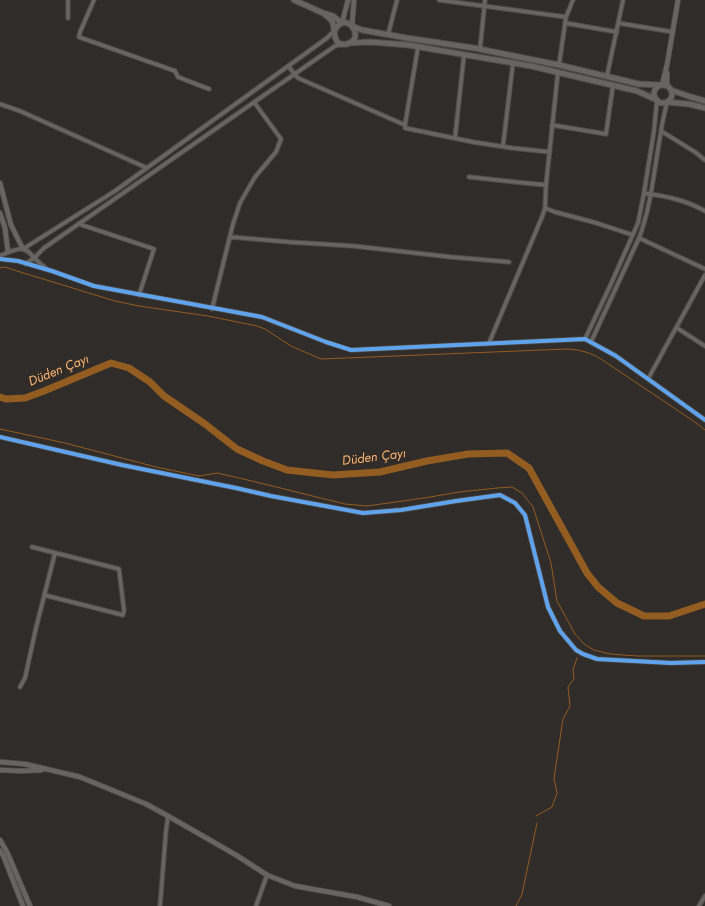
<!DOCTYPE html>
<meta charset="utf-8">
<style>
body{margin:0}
canvas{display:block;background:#302c29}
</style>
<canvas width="705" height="906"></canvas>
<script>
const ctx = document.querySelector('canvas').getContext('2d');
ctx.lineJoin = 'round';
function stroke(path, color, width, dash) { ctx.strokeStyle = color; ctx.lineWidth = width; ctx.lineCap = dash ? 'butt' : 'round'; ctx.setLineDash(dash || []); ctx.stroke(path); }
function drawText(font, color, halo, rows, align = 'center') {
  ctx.font = font + ' Jost,sans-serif'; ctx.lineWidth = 3; ctx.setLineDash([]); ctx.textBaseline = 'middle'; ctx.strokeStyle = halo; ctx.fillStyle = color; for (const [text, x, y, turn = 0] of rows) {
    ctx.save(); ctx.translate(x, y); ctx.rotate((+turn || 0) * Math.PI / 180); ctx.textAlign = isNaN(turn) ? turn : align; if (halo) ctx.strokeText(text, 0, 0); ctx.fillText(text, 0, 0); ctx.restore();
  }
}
stroke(new Path2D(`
 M0,268L5,267L17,271L115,301L139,306L208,316L257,326L265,329L291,346L321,359L567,349C581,350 589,352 601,359L695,422L705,430
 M0,429L65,443L156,467L199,476L217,473L252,481L345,504L367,506L424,498L459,492L497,488L512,487L522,493L533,507L551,563L557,601L575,634L584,644L594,650L610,654L637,656H705
 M536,816L552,807L557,793L554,778L563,719L570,706L568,687L574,679L573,670L577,658
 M516,906L522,894L537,823`), '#935c21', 1);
stroke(new Path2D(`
 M0,397L6,399L25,398L44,391L111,363L129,368L150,382L164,396L205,424L237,449L263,461L287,470L333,475L380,472L427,461L468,454L507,453L529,468L587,573L598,587L617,603L644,616H669L705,604`), '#935c21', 7);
const minor = new Path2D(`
 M68,0V18
 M94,0L80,32L79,37L175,71L178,77L209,89
 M439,0L566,17
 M565,23L617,32
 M618,23L673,32
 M388,35L397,0
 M480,49L485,0
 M559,65L566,17L573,0
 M288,66L298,78L405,125V128L473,142L512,148L550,152
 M607,76L623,0
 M0,104L20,111L147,168
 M405,125L418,47
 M552,125L606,134L613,85
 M661,131L695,152L705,160
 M455,138L464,55
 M503,146L513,63
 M469,177L525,183L546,185
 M644,193C665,196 686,200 705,211
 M545,208L555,212L593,222L633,235
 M80,223L82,225L154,249L139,295
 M231,237L289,242L353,246L451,257L509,262
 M639,238L705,269
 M23,249L115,191L327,38L334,31
 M0,256C32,240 25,254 47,269
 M0,259L18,261L52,271L94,286L262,317L326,342L351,350L585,339L616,356L705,420
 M26,264L35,257L44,248L335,46L342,44
 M212,309L233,224L240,203L255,177L276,152L281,139L254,102
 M677,328L705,346
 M585,339L610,286L638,223L644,193L654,131L657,100
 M591,342L639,238C652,204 654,168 661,132C662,122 665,112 667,102
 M489,343L542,217L545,208L546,185L558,72
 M648,379L705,275
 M0,437L122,465L236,488L271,496L363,513L401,510L456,501L500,495L515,503L525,515L548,607L560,631L576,650L583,654L597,659L671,663L705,662
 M32,547L119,569L124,610L123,615L44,595
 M20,687L25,678L36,628L55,553
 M160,906L166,831L168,816
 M256,906L267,875
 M699,906L705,896`);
const tertiary = new Path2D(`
 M342,23L348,0
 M352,26L354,0
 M667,73V86
 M662,85L667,65L678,0
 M0,183L11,225L23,249
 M0,213L5,228L8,252
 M0,762L25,764L80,777L146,804L168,816L236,855L267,875L295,886L357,897L389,906
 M0,770L21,771L42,770
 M0,840L7,852L30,906
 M0,851L3,855L23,906`);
const secondary = new Path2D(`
 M294,0L323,13
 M352,26L362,30L407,38L474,48L559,65L639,84L661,85
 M335,30C346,9 367,39 347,44C331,47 336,29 332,21C330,18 325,15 323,13L333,16L342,23
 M349,43L371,42L408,45L531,66L637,91L657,100
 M654 94a9 9 0 1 1 18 0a9 9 0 1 1-18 0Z
 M671,90L688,96L705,101
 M667,102L689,104L705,108`);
stroke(minor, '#4d4a47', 5.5);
stroke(tertiary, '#4d4a47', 6);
stroke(secondary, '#4d4a47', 7);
stroke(minor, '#676462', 3.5);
stroke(tertiary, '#676462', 4.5);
stroke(secondary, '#666564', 5);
stroke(new Path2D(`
 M0,259L18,261L52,271L94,286L262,317L326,342L351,350L585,339L616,356L705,420
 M0,437L122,465L236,488L271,496L363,513L401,510L456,501L500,495L515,503L525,515L548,607L560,631L576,650L583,654L597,659L671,663L705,662`), '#60a3ed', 4);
drawText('italic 13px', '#f7b475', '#332c26', [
 ["Düden Çayı",59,371,-22],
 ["Düden Çayı",374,458,-7]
]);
</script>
